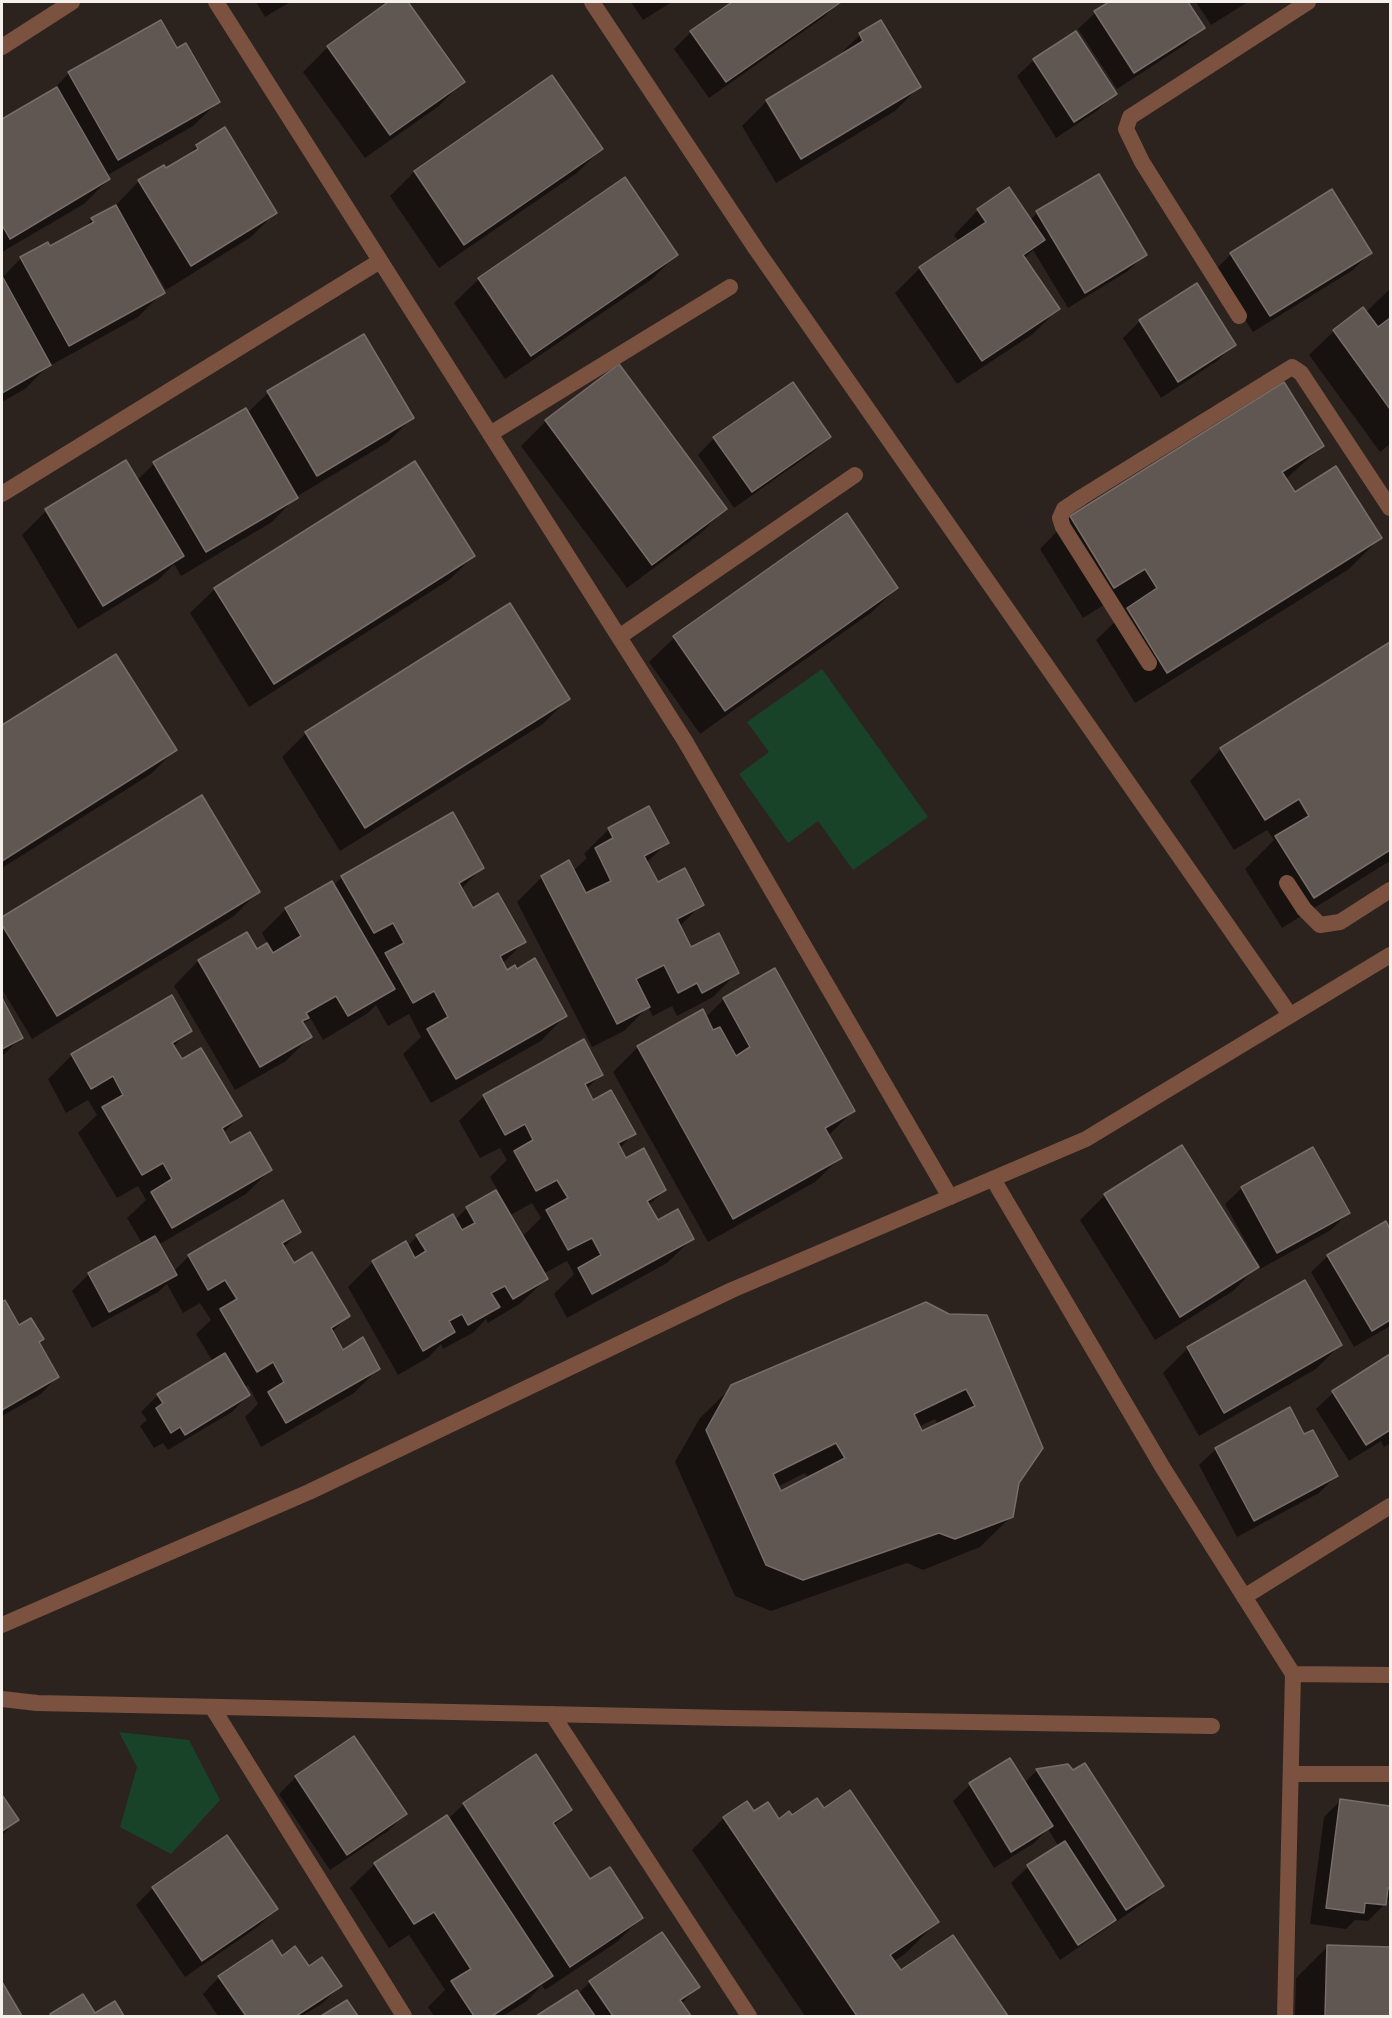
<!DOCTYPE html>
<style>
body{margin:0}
#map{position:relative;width:1392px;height:2018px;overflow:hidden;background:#2c231f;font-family:Inter,sans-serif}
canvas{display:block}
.frame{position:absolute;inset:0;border:3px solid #f6f0ed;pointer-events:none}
</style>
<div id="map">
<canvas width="1392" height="2018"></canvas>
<div class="frame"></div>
</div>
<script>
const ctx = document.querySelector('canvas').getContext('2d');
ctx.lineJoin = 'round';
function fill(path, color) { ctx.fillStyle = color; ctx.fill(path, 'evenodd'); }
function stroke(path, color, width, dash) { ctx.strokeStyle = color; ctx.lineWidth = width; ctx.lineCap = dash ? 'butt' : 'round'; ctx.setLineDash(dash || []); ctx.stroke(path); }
fill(new Path2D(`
 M822,669L928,817L853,870L818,821L788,843L739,774L769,752L747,722Z
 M119,1732L189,1740L220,1800L171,1854L120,1827L137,1767Z`), '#184329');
fill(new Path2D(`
 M256,2H290L265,17Z
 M391,2H406L463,81L439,106L365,158L303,72L328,47Z
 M631,2H672L643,20Z
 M734,2H839L824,17L709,98L674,49L691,32Z
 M1112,2H1186L1203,27L1186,44L1117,89L1078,29L1095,13Z
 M1196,2H1248L1211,25Z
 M880,22L919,87L895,111L776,183L742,126L767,101L835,59L860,35Z
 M177,50L218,102L193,126L106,176L109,179L84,204L2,252V121L51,92L69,73Z
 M1034,60L1115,93L1098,110L1056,138L1017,76Z
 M552,77L601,149L577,173L439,268L390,196L414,172Z
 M197,146L275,213L251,237L166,290L151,265L148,266L163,292L138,317L46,368L25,389L2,402V278L21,258L49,249L80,232L92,219L115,206L139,181L166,170L183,160Z
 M978,210L1030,220L1037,213L1145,255L1128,271L1068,308L1033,250L1024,259L1058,309L1033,334L957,384L895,293L920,268L959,242L954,235Z
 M1370,253L1353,270L1253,332L1214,271L1231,254Z
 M676,255L652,279L505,379L454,303L479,279Z
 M1390,289V444L1380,452L1309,355L1334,331L1366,312Z
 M1140,321L1234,345L1217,361L1161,398L1123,338Z
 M619,366L725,509L701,533L627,588L521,446L546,421Z
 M268,393L412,418L388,442L296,497L272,522L181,576L174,564L158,580L78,629L22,535L46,511L137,480L154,464L246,410L247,413Z
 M829,437L812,453L734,508L698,455L714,438Z
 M1322,446L1285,480L1294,494L1380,538L1349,569L1135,703L1096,640L1123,614L1113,599L1083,618L1040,549L1071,517Z
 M846,515L897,588L872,612L700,734L649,662L674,638Z
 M474,556L449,580L249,707L190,613L215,589Z
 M1390,644V861L1282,928L1245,869L1274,840L1267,830L1234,850L1190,781L1221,749Z
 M116,656L175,750L151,774L2,868V727Z
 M568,699L543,724L340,851L282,757L306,733Z
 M201,797L258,892L234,916L32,1039L2,989V919Z
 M609,829L667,843L646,863L657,884L702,904L679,927L691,949L737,973L713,997L677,1016L672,1006L653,1016L648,1007L624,1031L592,1047L517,902L542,877L573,871L587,858L584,854Z
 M482,868L461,889L473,910L524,942L502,964L507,972L565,1016L541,1041L431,1103L403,1054L421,1037L409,1014L388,1026L376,1005L368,1013L323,1040L311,1019L302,1024L310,1037L286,1061L235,1090L174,986L198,961L246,934L256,951L268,944L262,933L286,909L333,886L342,877Z
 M724,999L853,1111L828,1136L840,1158L815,1182L708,1242L613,1072L638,1047L702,1011L705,1018Z
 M2,1001L21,1038L2,1056Z
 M190,1030L173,1047L181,1061L240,1116L223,1133L229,1145L270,1170L246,1194L158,1245L173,1272L189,1256L299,1232L283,1248L293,1265L348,1316L331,1333L342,1352L379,1368L354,1393L261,1447L245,1417L258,1404L248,1385L244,1388L248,1395L232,1412L168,1450L163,1443L154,1448L140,1426L147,1420L141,1412L158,1395L213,1362L196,1334L211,1320L200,1303L183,1313L167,1284L158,1292L92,1328L72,1291L89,1274L143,1245L127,1218L146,1200L138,1186L117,1198L78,1133L97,1115L88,1100L66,1113L48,1079L72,1055Z
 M584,1041L601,1074L586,1090L593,1102L634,1133L619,1149L625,1160L665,1190L648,1206L657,1222L692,1239L667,1263L567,1318L554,1294L574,1274L567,1261L543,1274L546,1279L521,1303L488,1323L486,1319L474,1332L443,1349L441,1344L429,1357L398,1375L348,1287L373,1262L407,1247L417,1236L455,1220L467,1208L498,1191L490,1177L507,1160L500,1148L480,1158L459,1121L484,1096ZM532,1203L541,1218L522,1237L509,1216Z
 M1182,1147L1249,1254L1252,1253L1225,1204L1242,1188L1348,1213L1331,1230L1260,1269L1258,1266L1233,1291L1155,1340L1080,1220L1105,1195Z
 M1386,1223L1390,1232V1326L1354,1347L1311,1272L1328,1256Z
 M1304,1282L1340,1345L1316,1369L1199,1436L1163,1373L1188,1348Z
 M5,1302L19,1327L42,1339L38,1343L57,1377L41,1394L2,1416V1304Z
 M926,1304L1018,1483L1012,1516L980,1547L923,1570L907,1563L771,1611L735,1596L675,1462L700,1418L732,1387ZM935,1419L938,1425L921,1433L918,1427ZM805,1473L808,1479L780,1493L777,1487Z
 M1390,1356V1443L1384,1447L1381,1441L1349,1461L1316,1409L1333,1393Z
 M1304,1436L1336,1476L1319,1493L1237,1537L1199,1465L1216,1449Z
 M1009,1760L1024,1783L1037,1770L1068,1766L1162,1886L1145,1902L1060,1960L1011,1883L1028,1867L1059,1847L1048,1829L1034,1843L994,1868L953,1801L970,1785Z
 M296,1777L405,1814L388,1831L330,1870L279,1794Z
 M2,1797L17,1820L2,1835Z
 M1340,1801L1390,1807V1899L1368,1921L1355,1920L1346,1929L1310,1924L1324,1817Z
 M747,1803L754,1813L778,1821L824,1810L937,1922L906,1953L893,1962L900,1972L952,1937L1006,2016H805L692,1850L724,1818Z
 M464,1804L570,1810L553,1827L589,1882L641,1918L617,1942L545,1990L542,1985L527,2001L503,2016H434L428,2007L445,1990L409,1935L389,1948L350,1888L375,1864L447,1817L448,1819Z
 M227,1837L276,1909L259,1926L185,1977L136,1905L153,1888Z
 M1327,1947L1390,1948V2016H1295L1296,1978Z
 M281,1958L340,1986L323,2003L302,2016H218L203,1994L219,1977Z
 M590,1982L698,1987L681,2004L689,2016H539L577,1992L578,1994Z
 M2,1985L21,2016H2Z
 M82,1996L94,2015L114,2003L122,2016H50Z`), '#0007');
const building = new Path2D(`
 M388,2H408L465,82L390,135L327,46Z
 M732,2H841L726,82L690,31Z
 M1109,2H1188L1205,28L1134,73L1094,11Z
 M161,20L177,48L186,43L220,102L118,160L68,72Z
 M881,20L921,87L801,159L766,100L863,41L859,33Z
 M1076,31L1117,94L1074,122L1033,59Z
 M552,75L603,149L464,245L414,171Z
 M57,87L110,179L10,239L2,225V119Z
 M225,127L277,213L191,266L138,180L164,165L166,168L198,149L196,145Z
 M1099,174L1147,255L1085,293L1036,211Z
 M625,177L678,255L531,356L478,278Z
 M1009,187L1045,240L1023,255L1060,309L982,361L919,267L986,222L977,209Z
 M1332,189L1372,253L1270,316L1230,253Z
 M116,205L165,293L69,346L20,257L48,242L50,246L94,222L91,218Z
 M2,276L51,365L2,393Z
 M1197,283L1236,345L1178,382L1139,320Z
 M1363,307L1378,327L1390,318V409L1333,330Z
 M364,334L414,418L317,476L267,391Z
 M619,364L727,509L652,565L545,420Z
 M793,382L831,437L752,492L713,437Z
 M1284,382L1324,446L1282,472L1295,492L1336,466L1382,538L1167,673L1127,608L1157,588L1145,569L1114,588L1070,516Z
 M246,408L298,498L206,552L153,462Z
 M126,460L184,556L103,606L45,509Z
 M415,461L475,556L274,684L214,588Z
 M847,513L898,588L725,711L673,636Z
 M510,603L570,699L365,828L305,732Z
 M1390,642V850L1314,898L1275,836L1309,816L1299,799L1265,820L1220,748Z
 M116,654L177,750L2,861V725Z
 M202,795L260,892L57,1016L2,925V917Z
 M649,806L669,843L644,856L658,882L685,868L704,905L677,919L691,947L719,933L739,973L702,993L697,983L678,993L664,965L636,979L650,1007L617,1024L541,876L569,860L586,893L611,881L595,848L613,838L608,828Z
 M453,812L484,868L459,883L473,908L498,893L526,942L500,956L507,970L515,965L517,969L535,958L567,1016L456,1079L427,1029L448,1017L434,991L413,1003L385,953L404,943L393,923L374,933L341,876Z
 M332,881L395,989L348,1016L336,996L306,1013L309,1018L302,1021L312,1037L260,1067L198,960L247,932L257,949L267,943L273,953L301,936L285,908Z
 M775,968L855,1111L825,1128L842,1158L733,1219L637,1046L703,1009L713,1030L720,1027L736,1056L750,1047L723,998Z
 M172,995L192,1031L172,1043L182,1059L201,1048L242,1116L222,1128L230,1143L250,1132L272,1170L172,1228L151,1192L172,1179L163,1163L142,1175L102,1107L123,1095L113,1076L91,1089L71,1054Z
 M2,998L23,1038L2,1049Z
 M584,1039L603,1075L585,1084L593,1100L611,1090L636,1134L618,1143L626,1158L644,1148L666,1190L647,1201L658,1220L678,1209L694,1239L592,1294L578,1268L601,1255L592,1238L568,1250L546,1210L568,1198L557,1180L536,1191L514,1151L533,1140L525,1124L505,1135L483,1095Z
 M1182,1145L1259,1267L1180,1317L1104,1194Z
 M1313,1147L1350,1213L1277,1253L1241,1187Z
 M496,1190L548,1279L513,1299L505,1286L491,1293L500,1307L468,1325L462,1314L449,1321L455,1332L423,1351L372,1261L406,1241L415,1258L426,1251L416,1235L453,1214L462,1230L475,1223L466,1207Z
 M283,1200L301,1232L282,1243L294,1263L312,1252L350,1316L331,1328L343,1350L363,1337L380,1369L286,1423L268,1392L284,1382L273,1362L257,1372L220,1309L237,1299L225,1280L208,1290L188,1255Z
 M1386,1221L1390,1229V1320L1372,1331L1327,1255Z
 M155,1236L177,1275L109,1312L88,1273Z
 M1305,1280L1342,1345L1224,1413L1187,1347Z
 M5,1300L19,1325L31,1318L44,1339L39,1342L59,1377L2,1410V1302Z
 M926,1302L949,1314L987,1315L1043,1448L1019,1483L1013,1517L955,1539L939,1533L803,1580L766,1565L706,1430L731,1385ZM966,1389L975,1406L922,1431L914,1414ZM836,1443L845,1458L781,1491L773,1474Z
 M225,1353L250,1395L185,1435L180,1427L171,1433L156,1408L163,1403L157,1394Z
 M1390,1354V1430L1366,1445L1332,1391Z
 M1290,1407L1304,1434L1313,1430L1338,1476L1254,1521L1215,1448Z
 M354,1736L407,1814L347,1855L295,1776Z
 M536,1754L572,1810L553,1823L590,1879L610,1867L643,1918L570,1967L463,1803Z
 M1010,1758L1053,1826L1011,1852L969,1783Z
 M1085,1763L1164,1886L1126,1910L1036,1769L1068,1764L1073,1770Z
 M850,1790L939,1922L890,1955L901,1970L953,1935L1008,2016H857L723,1817L747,1801L754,1811L768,1802L779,1819L789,1811L792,1815L817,1798L824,1808Z
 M2,1795L19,1820L2,1831Z
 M1340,1799L1390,1806V1888H1388L1386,1905L1365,1903L1364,1913L1326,1908Z
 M447,1815L553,1976L492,2016H474L451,1981L471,1969L434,1912L414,1924L374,1863Z
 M227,1835L278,1909L202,1961L152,1887Z
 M1065,1841L1116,1920L1078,1945L1027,1865Z
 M662,1932L700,1987L680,2000L691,2016H613L589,1981Z
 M272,1940L282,1956L295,1946L309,1966L322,1957L342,1986L296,2016H246L218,1976Z
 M1327,1945L1390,1947V2016H1325Z
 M2,1982L22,2016H2Z
 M577,1990L595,2016H536Z
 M83,1994L95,2013L115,2001L124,2016H52L50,2014Z
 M347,2000L358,2016H321Z`);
fill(building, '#605652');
stroke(building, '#776d68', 1.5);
stroke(new Path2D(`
 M216,2L685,741L950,1197
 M592,2L756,249L1290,1015
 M2,47L72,2
 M1239,316L1142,162L1126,129L1130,117L1308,2
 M490,434L730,287
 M2,494L380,261
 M619,637L855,475
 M1149,663L1063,527L1060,518L1064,509L1082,497L1292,367L1301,373L1390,508
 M1287,883L1304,909L1320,925L1340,922L1390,890
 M993,1179L1163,1468L1293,1674L1285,2016
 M1244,1597L1390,1506
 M1293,1674L1390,1675
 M2,1699L37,1703L729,1718L1212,1726
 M212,1707L404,2016
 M552,1714L749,2016
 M1291,1774H1390`), '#7b523f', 16);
stroke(new Path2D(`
 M2,1625L309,1492L732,1290L1086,1139L1390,955`), '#7b523f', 16);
</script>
